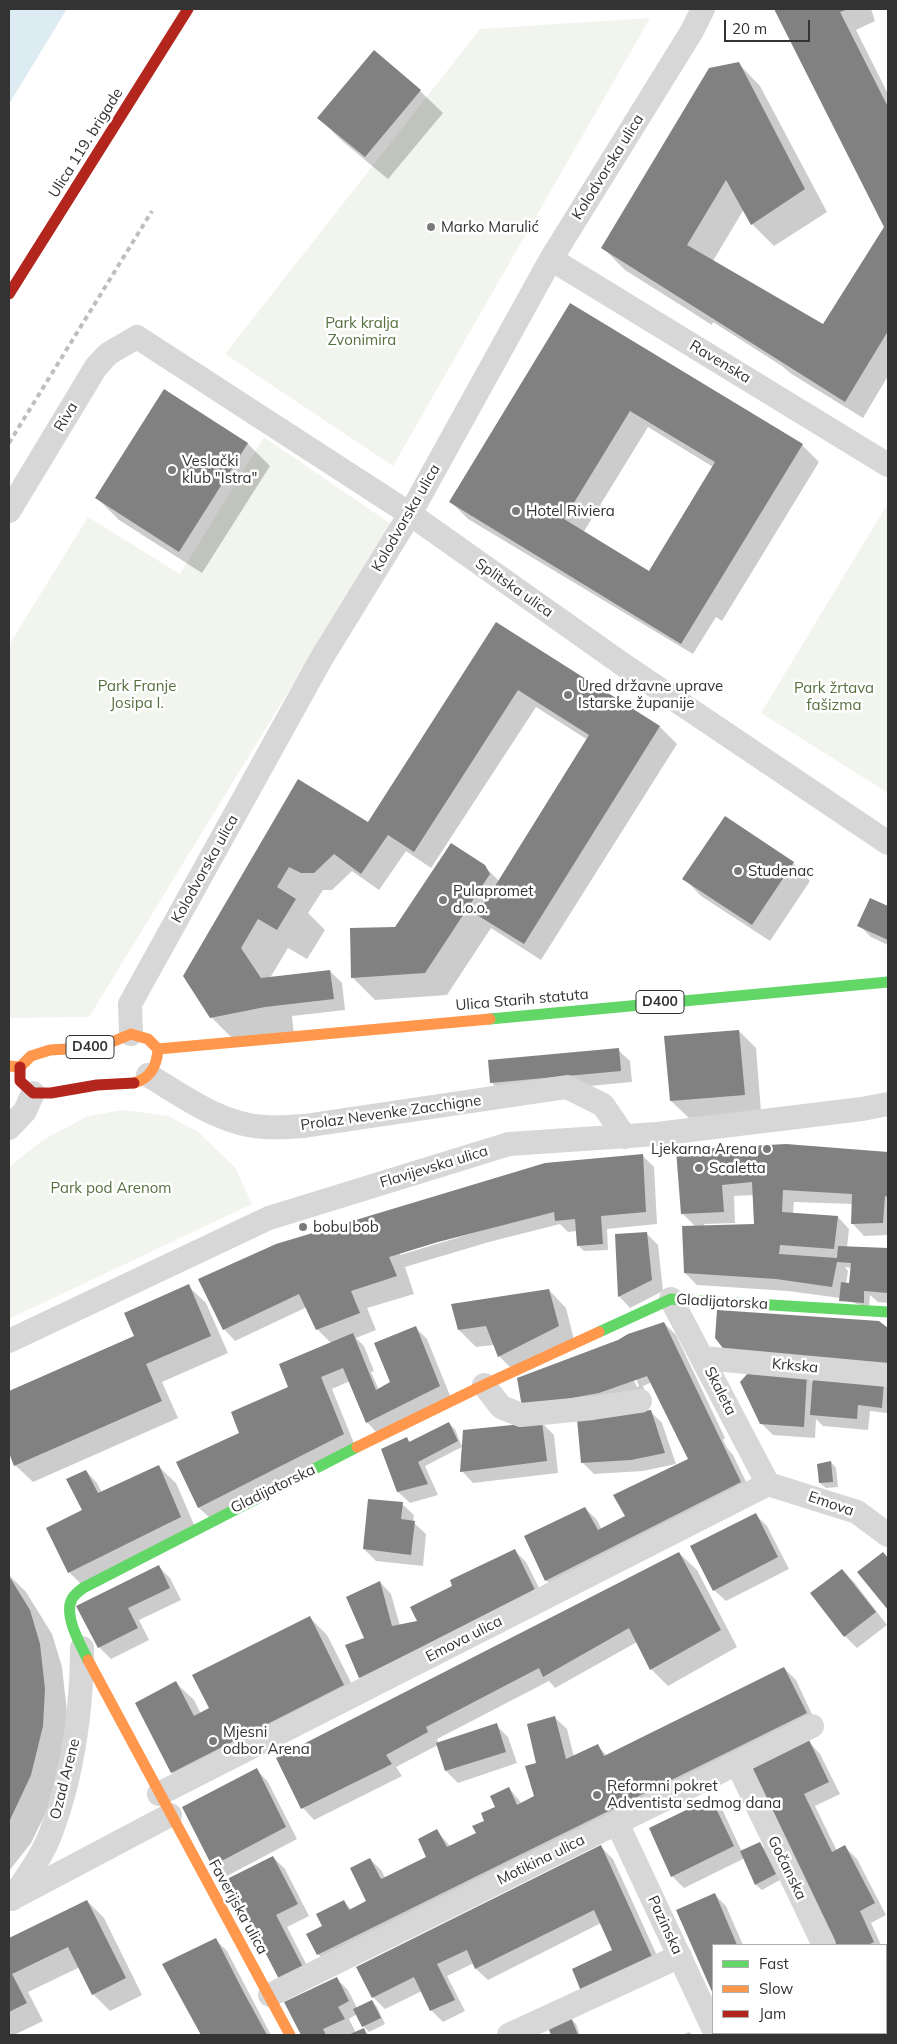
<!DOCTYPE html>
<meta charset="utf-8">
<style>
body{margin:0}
#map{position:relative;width:897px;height:2044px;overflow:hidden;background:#fff;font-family:Mulish,sans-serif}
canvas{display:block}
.frame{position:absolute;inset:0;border:10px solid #333;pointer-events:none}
.legend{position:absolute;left:712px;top:1944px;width:175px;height:90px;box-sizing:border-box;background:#fff;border:1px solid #adadad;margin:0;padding:6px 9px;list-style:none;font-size:15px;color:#333}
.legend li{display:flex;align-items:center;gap:10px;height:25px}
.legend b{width:25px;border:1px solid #adadad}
.scale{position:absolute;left:724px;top:20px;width:86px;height:22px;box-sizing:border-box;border:2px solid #333;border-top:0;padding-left:6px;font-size:15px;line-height:18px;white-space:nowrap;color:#333;-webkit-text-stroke:4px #fff;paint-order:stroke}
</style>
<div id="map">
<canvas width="897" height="2044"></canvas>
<div class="frame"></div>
<ul class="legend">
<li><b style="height:6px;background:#63d668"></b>Fast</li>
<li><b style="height:6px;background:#ff974d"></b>Slow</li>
<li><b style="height:6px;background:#b3261e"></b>Jam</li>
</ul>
<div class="scale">20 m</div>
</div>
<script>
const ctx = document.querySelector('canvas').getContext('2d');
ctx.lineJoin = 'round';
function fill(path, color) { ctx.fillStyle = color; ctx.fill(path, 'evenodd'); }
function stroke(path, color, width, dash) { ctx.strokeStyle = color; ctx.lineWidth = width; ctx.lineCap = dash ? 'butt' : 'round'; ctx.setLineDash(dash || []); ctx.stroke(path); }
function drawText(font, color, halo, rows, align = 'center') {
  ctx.font = font + ' Mulish,sans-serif'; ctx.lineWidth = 5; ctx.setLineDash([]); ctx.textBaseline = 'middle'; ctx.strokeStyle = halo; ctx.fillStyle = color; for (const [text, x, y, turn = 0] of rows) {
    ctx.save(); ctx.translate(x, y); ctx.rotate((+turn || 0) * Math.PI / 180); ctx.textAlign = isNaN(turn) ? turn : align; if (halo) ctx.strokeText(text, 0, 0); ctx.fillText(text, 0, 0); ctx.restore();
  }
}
fill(new Path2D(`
 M650,18L393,466L225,354L480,29Z
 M264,437L391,524L89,1017L9,1018V645L88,517L180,574Z
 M888,503V793L761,713Z
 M123,1110L168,1116L197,1131L235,1167L252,1204L9,1319V1167L43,1140L88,1116Z`), '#f1f5ed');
fill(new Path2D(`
 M9,9H67L9,104Z`), '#ddebf3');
fill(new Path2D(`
 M777,9H871L875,21L856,30L888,94V376L863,418L790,373L782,366L713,322L712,325L625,270L603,248L738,63L760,86L827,212L774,246L752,224L744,209L713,261L823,325L885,227Z
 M374,52L420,91L443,113L388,179L341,140L319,118Z
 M614,331L802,445L819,462L722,621L716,617L693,654L468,519L451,502ZM648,427L713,467L649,573L583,533Z
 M165,391L248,444L270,466L202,573L119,520L97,498Z
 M497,624L660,727L677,744L541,960L491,928L447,995L375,1000L352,977L396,928L484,866L499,881L588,740L536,707L431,868L406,851L379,890L352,871L332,890H323L308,913L325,930L307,959L288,948L270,978L330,971L342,983L345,1010L292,1016L294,1036L241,1047L211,1017L299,781L368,823Z
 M793,863L810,881L770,941L701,896L684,878Z
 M870,900L888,907V945L871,937L859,925Z
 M739,1031L756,1048L761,1112L689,1118L671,1101Z
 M618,1050L630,1061L632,1082L503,1094L491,1082Z
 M786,1145L888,1154V1235L864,1236L853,1224V1204L794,1202L793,1214L838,1217L849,1229L847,1247L888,1249V1303L878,1302L870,1295L869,1308L840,1298L788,1291L697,1285L685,1273L696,1227L682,1213L677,1151ZM754,1195L755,1225L704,1227V1224L735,1223L734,1196ZM845,1267L852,1268L850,1285L846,1284L848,1271Z
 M642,1155L654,1167L657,1224L607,1229L608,1250L584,1251L578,1245L577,1231L568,1232L560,1224L489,1242L405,1267L414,1294L367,1308L376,1330L356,1338L364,1346L374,1371L371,1372L379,1390L392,1383L415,1327L427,1339L451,1398L378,1434L367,1422L350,1381L332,1389L355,1446L211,1519L199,1508L178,1463L239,1435L288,1389L331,1343L317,1329L307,1307L235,1341L224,1329L199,1280ZM482,1228L483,1230L400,1255V1252Z
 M646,1233L658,1245L663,1291L630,1308L619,1296Z
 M188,1286L206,1303L228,1353L162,1382L178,1418L33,1482L15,1465L9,1450V1392L136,1337Z
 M549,1290L566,1308L575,1344L516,1373L499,1356L494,1345L476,1347L459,1330Z
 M664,1323L676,1335L725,1438L723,1440L727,1448L733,1455L752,1494L558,1592L546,1580L526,1537L585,1508L597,1520L602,1530L627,1516L615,1496L689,1459L652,1382L643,1386L646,1393L611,1405L535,1418L523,1406L519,1379L619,1341L628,1335L632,1339L630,1334ZM622,1354H625L639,1386L637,1387Z
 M806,1376L814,1383L883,1382L888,1387L887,1413L870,1411L868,1430L823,1426L816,1419L815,1438L773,1435L761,1423Z
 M650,1411L662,1423L676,1464L643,1471L594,1474L582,1462Z
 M449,1423L455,1429L462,1447L425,1466L438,1495L410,1503L398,1492L407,1439L411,1443Z
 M542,1423L554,1435L558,1473L473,1483L462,1471Z
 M831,1462L836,1468L838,1487L826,1488L820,1483Z
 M158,1466L176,1483L198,1534L81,1584L70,1573L48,1529L84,1511L86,1471L97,1483L102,1493Z
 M402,1504L414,1515L413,1522L426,1534L423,1566L376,1561L364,1549Z
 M755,1514L767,1526L789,1569L726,1601L714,1590Z
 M514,1550L526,1562L547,1604L372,1689L360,1678L346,1646L366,1638L380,1582L391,1594L400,1626L421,1627L454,1587Z
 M679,1553L697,1570L737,1647L668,1686L651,1669L637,1642L555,1688L549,1681L437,1739L439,1744L496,1725L508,1737L517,1763L458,1783L446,1771L438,1745L396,1767L402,1776L314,1820L303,1808L278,1759Z
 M158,1566L170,1578L181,1600L139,1620L149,1640L111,1659L99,1647Z
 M842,1570L854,1582L887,1625L857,1648L845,1636L812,1594Z
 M9,1575L26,1592L52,1634L62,1667L67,1712L65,1748L53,1798L31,1843L9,1871Z
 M310,1618L327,1635L361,1702L190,1789L172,1772L176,1683L194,1700L201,1714L210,1709Z
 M784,1668L796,1680L817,1725L329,1966L318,1954L324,1926L344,1902L352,1910L368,1902L370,1859L382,1871L385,1878L427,1857L437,1831L451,1847L478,1834L509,1788L522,1804L536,1797L555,1718L567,1729L574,1757L598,1746L607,1756Z
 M809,1742L820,1754L840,1794L815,1806L837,1851L845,1847L857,1859L886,1915L871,1923L881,1945H835L751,1770Z
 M257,1770L268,1782L297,1839L225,1877L213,1865Z
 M711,1800L723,1811L742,1852L760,1844L765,1849L780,1880L762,1890L756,1885L745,1858L684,1888L672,1876Z
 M601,1847L613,1859L664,1971L613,1951L601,1923L488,1980L476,1969L474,1963L447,1976L465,2011L443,2022L431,2010L422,1991L385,2009L373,1997Z
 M273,1857L285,1869L309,1916L287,1927L315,1981L229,1880Z
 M714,1894L726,1906L743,1945H713V1991L678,1911Z
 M87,1901L104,1918L142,1995L110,2011L93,1994L80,1967L28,1992L43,2021L14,2035H9V1939Z
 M216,1940L227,1951L271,2035H202L164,1964Z
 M886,1951H888V2035H879L877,2033H886Z
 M336,1978L348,1990L357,2008L372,2001L377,2007L385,2024L369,2032L363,2026L357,2014L349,2019L356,2033L363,2030L369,2035H303Z
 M570,2018L576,2024L580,2035H553L549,2028Z
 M689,2032L693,2035H682Z
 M732,2033H782L783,2035H733Z
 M787,2033H829L825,2035H788Z`), '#0003');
fill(new Path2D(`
 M774,9H848L840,12L888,107V331L845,402L601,248L709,68L739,62L805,189L751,225L726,180L687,245L823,324L884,227Z
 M374,50L421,90L365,157L317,118Z
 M570,303L803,444L681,644L449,502ZM630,411L715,462L649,571L564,519Z
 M164,389L248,443L179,552L95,498Z
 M496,622L660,726L524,944L477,915L589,735L518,690L414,852L388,835L361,874L334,854L314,873H301L289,867L277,887L296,899L277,930L258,919L241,948L261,978L330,970L334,999L265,1007L210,1018L183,976L298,779L368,822Z
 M725,816L794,862L752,925L682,879Z
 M451,843L485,865L490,874L425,973L351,978L350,928L395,927Z
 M870,898L888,906V940L857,926Z
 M739,1030L745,1095L670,1101L664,1036Z
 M619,1048L621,1071L490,1083L488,1060Z
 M786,1144L888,1152V1197L885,1196L883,1223L851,1224L852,1194L783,1190L782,1212L838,1216L834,1249L780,1245L779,1254L837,1258L838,1246L888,1248V1293L864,1291V1303L839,1301L841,1282L849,1283L851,1263L837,1262L832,1287L776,1279L684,1273L682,1226L754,1224L752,1182L722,1185L724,1212L681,1214L676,1150Z
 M643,1154L646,1212L601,1216L603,1244L577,1246L575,1219L555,1221L554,1212L438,1242L389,1257L397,1276L351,1291L360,1313L316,1330L299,1294L223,1330L198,1279L276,1244L545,1163Z
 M647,1232L652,1280L618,1297L615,1234Z
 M189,1284L211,1336L146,1364L162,1401L14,1466L9,1453V1391L134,1336L124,1313Z
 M549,1289L559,1326L498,1357L486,1326L458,1330L451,1304Z
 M717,1310L879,1321L888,1328V1365L726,1352L715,1338Z
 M664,1322L741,1482L545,1581L524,1536L585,1507L598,1530L625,1516L613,1495L688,1459L647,1376L599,1393L522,1407L517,1378L618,1340L628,1334Z
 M416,1326L440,1386L366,1423L343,1368L321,1377L344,1434L198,1508L176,1462L239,1433L231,1412L288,1387L279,1364L353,1333L376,1390L390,1382L374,1343Z
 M749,1372L807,1375L804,1427L760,1424L740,1382Z
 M813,1375L884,1381L882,1408L858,1405L857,1419L810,1415Z
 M651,1410L665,1453L631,1460L581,1463L577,1419Z
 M449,1422L458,1441L418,1462L428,1484L397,1492L381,1449L407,1437L409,1442Z
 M542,1422L547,1461L460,1472L463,1430Z
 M831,1461L833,1482L819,1483L817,1464Z
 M159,1465L181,1517L68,1573L46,1528L82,1510L66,1479L86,1470L98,1493Z
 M368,1499L403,1502L401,1519L415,1521L411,1555L363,1549Z
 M756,1513L778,1557L713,1591L690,1546Z
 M515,1549L536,1592L359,1678L345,1645L364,1638L346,1597L380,1581L392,1626L417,1621L410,1607L452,1586L450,1580Z
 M679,1552L721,1630L650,1670L629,1628L543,1677L539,1668L426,1727L428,1732L386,1755L392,1764L301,1809L276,1758Z
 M883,1552L888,1558V1610L857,1572Z
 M159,1565L170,1588L128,1608L138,1628L98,1648L76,1606Z
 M842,1569L876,1612L844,1637L810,1593Z
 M9,1576L30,1610L40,1644L45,1689L43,1726L31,1775L9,1822Z
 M310,1616L344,1685L171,1773L135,1703L176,1681L194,1716L209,1708L192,1675Z
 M784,1667L807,1713L317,1955L306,1934L322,1926L316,1914L344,1900L349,1910L366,1901L350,1868L370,1858L381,1879L426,1857L418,1839L437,1829L447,1847L476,1833L472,1826L484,1821L481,1813L495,1807L490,1796L509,1787L517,1805L534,1796L525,1766L536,1763L527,1724L555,1716L566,1759L598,1744L604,1756Z
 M497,1723L506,1752L445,1771L436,1743Z
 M809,1740L829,1782L804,1794L832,1852L845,1845L875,1903L860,1911L874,1942L868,1945H834L749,1769Z
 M257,1768L286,1827L212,1866L182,1807Z
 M711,1798L734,1846L671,1877L649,1828Z
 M760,1842L776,1874L755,1885L740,1851Z
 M601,1845L653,1959L581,1991L572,1969L612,1950L594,1910L475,1969L467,1950L437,1964L455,2000L430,2011L414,1977L372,1998L356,1967Z
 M273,1856L298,1904L276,1915L304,1969L280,1981L227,1879Z
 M715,1893L737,1945H713V1994L676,1910Z
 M87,1900L126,1978L92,1995L68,1947L12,1974L27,2003L9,2012V1938Z
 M216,1938L243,1991L267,2035H201L162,1964Z
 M888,1949V2035H877L876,2033H886V1950Z
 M337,1977L349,2001L338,2007L345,2019L323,2029L326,2035H301L284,2002Z
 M372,2000L381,2018L362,2027L353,2009Z
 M571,2017L578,2035H551L548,2027Z
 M364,2028L367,2035H348Z
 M730,2033H776L777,2035H731Z`), '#818181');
stroke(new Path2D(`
 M551,259L888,465
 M9,511L96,367L108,354L137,337L410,514L625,666L888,843
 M131,1034L130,1004L321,659L410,514L551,259L692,31L703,9
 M148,1075C184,1097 222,1125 265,1127C278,1128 291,1127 304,1126L567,1087L603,1105L625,1137
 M9,1128L25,1111L33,1093
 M671,1299L768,1484
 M9,1341L269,1218L509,1144L657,1134L862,1109L888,1104
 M703,1358L888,1375
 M484,1385L501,1407L521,1415L593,1408L640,1401
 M768,1484L857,1512L888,1535
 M737,1763L824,1945
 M159,1794L768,1484
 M617,1823L713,2028
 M17,1896L170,1815
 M12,1899C26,1877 43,1856 52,1830C73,1774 82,1707 82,1648
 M270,1995L812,1726
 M866,2033L867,2035
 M509,2035L680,1956`), '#d7d7d7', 24);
stroke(new Path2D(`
 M490,1019L888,982
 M599,1332L671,1299L888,1312
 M88,1660C81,1646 63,1615 72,1599C74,1595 79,1591 83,1588L357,1447`), '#63d668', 11);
stroke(new Path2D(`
 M158,1049L490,1019
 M9,1066L20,1067L31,1056L50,1050L100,1047L131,1034L148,1039L158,1049C157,1066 151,1078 134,1083
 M357,1447L484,1385L599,1332
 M88,1660L290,2035`), '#ff974d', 11);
stroke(new Path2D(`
 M9,294L188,9
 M20,1067V1081L33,1093H51L97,1085L134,1083`), '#b3261e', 11);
stroke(new Path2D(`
 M9,443L152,211`), '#bebebe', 4, [5, 4]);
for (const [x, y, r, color] of [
 [431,227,5,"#7a7a7a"],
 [172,470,5,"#7a7a7a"],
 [516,511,5,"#7a7a7a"],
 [568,695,5,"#7a7a7a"],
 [738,871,5,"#7a7a7a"],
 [443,900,5,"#7a7a7a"],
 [767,1149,5,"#7a7a7a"],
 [699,1168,5,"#7a7a7a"],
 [303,1227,5,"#7a7a7a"],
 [213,1741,5,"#7a7a7a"],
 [597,1795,5,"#7a7a7a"]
]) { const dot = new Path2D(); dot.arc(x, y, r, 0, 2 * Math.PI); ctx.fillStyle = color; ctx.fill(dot); stroke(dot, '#fff', 2); }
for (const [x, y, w] of [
 [660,1002,48],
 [90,1047,48]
]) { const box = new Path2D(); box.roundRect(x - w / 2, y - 11.5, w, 23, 4); ctx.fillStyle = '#fff'; ctx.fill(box); stroke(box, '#333', 1); }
drawText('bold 14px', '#333', null, [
 ["D400",660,1002],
 ["D400",90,1047]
]);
drawText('15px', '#333', '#fff', [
 ["Ulica 119. brigade",86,143,-58],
 ["Kolodvorska ulica",608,167,-58],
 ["Ravenska",720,362,31],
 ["Riva",66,417,-59],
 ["Kolodvorska ulica",406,518,-60],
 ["Splitska ulica",514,588,35],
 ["Kolodvorska ulica",205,869,-61],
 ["Ulica Starih statuta",522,1000,-5],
 ["Prolaz Nevenke Zacchigne",391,1113,-8],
 ["Flavijevska ulica",434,1167,-17],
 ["Gladijatorska",722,1302,3],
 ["Krkska",795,1366,5],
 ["Skaleta",720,1391,63],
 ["Gladijatorska",273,1489,-26],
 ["Emova",831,1504,19],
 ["Emova ulica",464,1639,-27],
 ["Ozad Arene",65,1779,-76],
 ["Motikina ulica",541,1860,-26],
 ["Gočanska",787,1868,64],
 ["Faverijska ulica",238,1907,61],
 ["Pazinska",665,1925,65]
]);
drawText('15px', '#333', '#fff', [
 ["Marko Marulić",441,227],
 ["Veslački",182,461],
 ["klub \"Istra\"",182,478],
 ["Hotel Riviera",526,511],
 ["Ured državne uprave",578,686],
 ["Istarske županije",578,703],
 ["Studenac",748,871],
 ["Pulapromet",453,891],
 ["d.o.o.",453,908],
 ["Ljekarna Arena",757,1149,"right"],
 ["Scaletta",709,1168],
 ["bobu bob",313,1227],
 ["Mjesni",223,1732],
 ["odbor Arena",223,1749],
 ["Reformni pokret",607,1786],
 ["Adventista sedmog dana",607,1803]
], 'left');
drawText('15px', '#56703f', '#fff', [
 ["Park kralja",362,323],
 ["Zvonimira",362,340],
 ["Park Franje",137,686],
 ["Josipa I.",137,703],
 ["Park žrtava",834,688],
 ["fašizma",834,705],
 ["Park pod Arenom",111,1188]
]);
</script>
